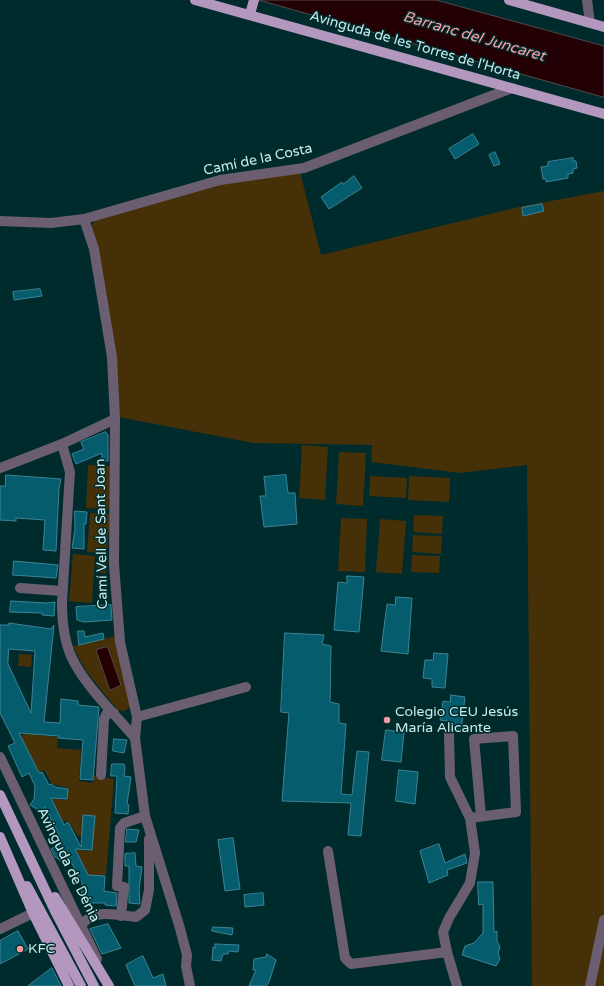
<!DOCTYPE html>
<meta charset="utf-8">
<style>
body{margin:0}
canvas{display:block;background:#002b2c}
</style>
<canvas width="604" height="986"></canvas>
<script>
const ctx = document.querySelector('canvas').getContext('2d');
ctx.lineJoin = 'round';
function fill(path, color) { ctx.fillStyle = color; ctx.fill(path, 'evenodd'); }
function stroke(path, color, width, dash) { ctx.strokeStyle = color; ctx.lineWidth = width; ctx.lineCap = dash ? 'butt' : 'round'; ctx.setLineDash(dash || []); ctx.stroke(path); }
function drawText(font, color, halo, rows, align = 'center') {
  ctx.font = font + ' "Varela Round",sans-serif'; ctx.lineWidth = 3; ctx.setLineDash([]); ctx.textBaseline = 'middle'; ctx.strokeStyle = halo; ctx.fillStyle = color; for (const [text, x, y, turn = 0] of rows) {
    ctx.save(); ctx.translate(x, y); ctx.rotate((+turn || 0) * Math.PI / 180); ctx.textAlign = isNaN(turn) ? turn : align; if (halo) ctx.strokeText(text, 0, 0); ctx.fillText(text, 0, 0); ctx.restore();
  }
}
fill(new Path2D(`
 M299,168L321,255L519,207L604,191V986H532L527,465L461,473L371,462L372,445L254,443L118,417L90,228L97,218L202,186Z
 M302,445L328,447L325,500L299,498Z
 M339,452L366,453L363,506L336,504Z
 M88,465L110,466L109,509L86,508Z
 M370,476L407,478L406,498L369,496Z
 M409,476L450,478L449,502L408,500Z
 M90,513L110,514L107,553L87,552Z
 M414,515L443,516L442,534L413,532Z
 M341,518L367,519L365,572L338,571Z
 M380,519L406,521L402,574L376,572Z
 M413,535L442,536L441,554L412,552Z
 M73,554L95,556L92,603L69,601Z
 M412,555L440,556L439,573L411,572Z
 M98,557L107,558L106,573H97Z
 M116,636L130,706L125,711L118,710C101,689 83,671 73,646Z
 M19,654L32,655L31,667L18,666Z
 M30,732L36,733V735L58,737L57,748L81,750L79,781L93,783L94,776L114,779L106,875H88L76,850L91,851L93,839L77,835L68,820L63,822L52,799L67,800L68,788L52,784L44,770L39,772L21,736Z`), '#463008');
const water = new Path2D(`
 M259,0H436L604,46V97Z
 M106,647L108,648L121,685L111,690L109,688L96,650Z`);
fill(water, '#230004');
stroke(water, '#544649', 1);
const building = new Path2D(`
 M473,134L479,144L455,159L449,149Z
 M495,152L500,164L494,166L489,155Z
 M573,158V161H576L577,168L573,169V173L568,174V178L546,182V179H543L541,167L548,166V162Z
 M354,176L362,188L329,209L321,197L342,182L343,184Z
 M542,204L544,211L523,216L522,208Z
 M40,289L42,296L14,300L13,292Z
 M106,432L108,435V461H102V453L76,464L72,454L84,449L81,442Z
 M6,475L61,479L59,488L56,551L43,550L45,520L16,518V521L0,520V486H5Z
 M286,475L288,493H295L297,524L264,527L260,496H266L264,477Z
 M75,511L87,512L86,524H84V549L72,548L75,529Z
 M14,561L58,565L56,578L13,575Z
 M347,576L364,577L359,632L334,630L338,582L347,583Z
 M396,597L412,598L408,654L381,651L387,604L395,605Z
 M11,601L47,603L55,602L54,616L42,615V613L10,612Z
 M111,605L112,620L84,622L77,620L76,607Z
 M9,623L51,629L54,625L44,722L60,723L61,699L78,701V705L99,707L93,780L80,779L83,740L58,738L59,736L19,733L39,773L42,772L49,785L51,784L55,787L68,789L67,799L51,798L64,825L68,822L81,847L83,815L95,816L92,850L75,849L88,875L105,876L104,891L117,893L116,906L105,905V903H81L82,883L69,858L66,864L64,863L55,857L51,849L59,844L60,837L45,807L42,812L30,805L34,799L35,786L29,773L22,777L8,746L15,743L0,713V625H9ZM9,649L35,651L31,713L8,664Z
 M78,631H84L85,637L103,633L104,639L79,645Z
 M285,633L324,635L322,644L331,646L330,702L339,704V723L346,724L341,794L352,795L357,751L369,752L361,836L348,835L351,803L282,801L289,713L281,712Z
 M434,653L448,654L445,688L432,687V679L423,678L425,660H433Z
 M451,695L465,697L461,731L448,727V721L440,720L443,701L450,702Z
 M386,730L404,732L401,762L382,760Z
 M114,739L127,740L124,753L113,751Z
 M112,764H124L125,768L124,776L131,777L127,804L129,805L128,814L115,813L117,776H111Z
 M399,770L418,772L415,804L396,801Z
 M127,829L139,830L136,842H126Z
 M233,838L240,889L225,891L218,840Z
 M439,844L445,863L465,854L467,863L447,870L448,875L429,883L420,851Z
 M135,853L136,866L142,867L139,889L140,904L129,903V866H125V854Z
 M478,882H493L494,932L497,931V941L500,947L498,953L500,959L496,966L462,955L465,946L474,943L483,933V904L479,905Z
 M263,893L264,905L245,907L244,895Z
 M108,924L121,948L102,954L90,929Z
 M213,927L233,928L232,935L212,931Z
 M18,931L28,949L0,964V941Z
 M215,944L239,945L238,952L229,951L228,954H223L221,961L212,960L213,947L215,948Z
 M267,954L276,960L269,982L266,986H249L256,970H253L254,959L266,957Z
 M143,956L153,978L163,974L166,986H135L126,965Z
 M52,968L61,986H28Z`);
fill(building, '#055c6d');
stroke(building, '#3b8395', 1);
stroke(new Path2D(`
 M587,0L590,23
 M84,219L94,249L112,357L115,419L114,564L120,642L137,717L135,738L145,816L179,925L187,955L186,966L190,986
 M0,221L51,223L84,219L220,180L304,168L512,88
 M62,444L70,472L62,602C62,619 64,640 71,656C84,685 114,713 135,738
 M0,468L62,444L115,419
 M20,588L62,591
 M137,717L246,687
 M449,733L450,777L470,818L475,853L470,883L449,918L443,932L447,952L457,986
 M0,757L97,959
 M101,775L104,719L107,713H114
 M470,818L516,812L513,736L474,739L481,816
 M328,851L345,958L351,964L447,952
 M121,916L124,887L117,886L120,828L124,823L145,816
 M81,925C95,908 116,915 136,917L145,910L149,890V839
 M0,929L33,913
 M590,986L604,920`), '#6c5e71', 10);
stroke(new Path2D(`
 M195,0L604,114
 M509,0L604,27
 M250,14L254,0
 M0,795L56,913L94,986
 M0,837L33,913L69,986
 M27,886L81,986
 M55,897L109,986`), '#b397be', 10);
for (const [x, y, r, color] of [
 [387,720,4,"#f49b9f"],
 [20,949,4,"#f49b9f"]
]) { const dot = new Path2D(); dot.arc(x, y, r, 0, 2 * Math.PI); ctx.fillStyle = color; ctx.fill(dot); stroke(dot, '#002b2c', 1.5); }
drawText('14px', '#c6ebeb', '#002b2c', [
 ["Avinguda de les Torres de l'Horta",415,46,16],
 ["Camí de la Costa",258,160,-12],
 ["Camí Vell de Sant Joan",102,534,-91],
 ["Avinguda de Dénia",68,865,64]
]);
drawText('14px', '#c6ebeb', '#002b2c', [
 ["Colegio CEU Jesús",395,712],
 ["María Alicante",395,728],
 ["KFC",28,949]
], 'left');
drawText('italic 15px', '#fe9fa4', '#002b2c', [
 ["Barranc del Juncaret",474,37,16]
]);
</script>
